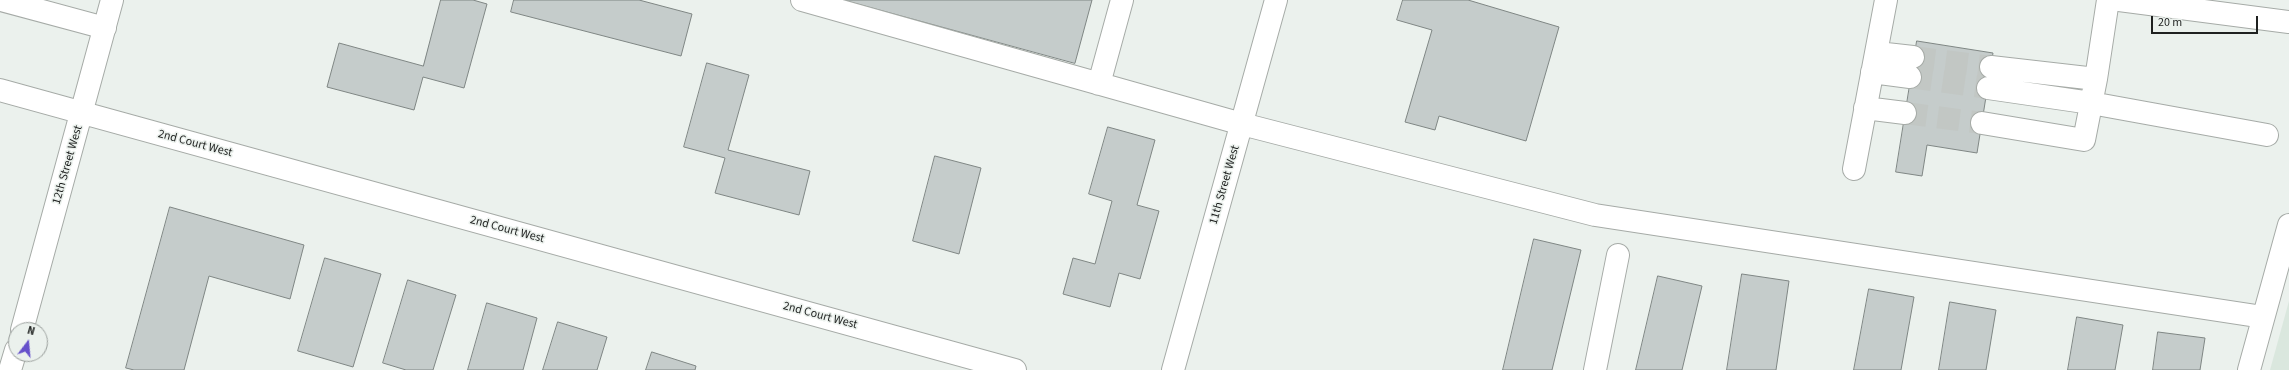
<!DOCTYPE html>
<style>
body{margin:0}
#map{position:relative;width:2289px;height:370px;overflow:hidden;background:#ebf1ed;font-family:"Source Sans 3",sans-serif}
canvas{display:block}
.north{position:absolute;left:8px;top:322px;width:40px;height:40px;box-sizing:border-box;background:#ebf1ed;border:1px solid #999e9b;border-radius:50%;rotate:16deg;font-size:11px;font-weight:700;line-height:16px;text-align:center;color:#1f2120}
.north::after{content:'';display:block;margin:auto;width:14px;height:18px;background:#6651cb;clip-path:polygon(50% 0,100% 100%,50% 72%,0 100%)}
.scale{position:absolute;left:2151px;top:16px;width:107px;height:18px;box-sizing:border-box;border:2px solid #1f2120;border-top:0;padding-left:5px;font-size:12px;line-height:14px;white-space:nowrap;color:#1f2120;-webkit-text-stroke:3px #ebf1ed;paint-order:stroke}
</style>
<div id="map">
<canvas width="2289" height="370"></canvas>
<div class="north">N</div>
<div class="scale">20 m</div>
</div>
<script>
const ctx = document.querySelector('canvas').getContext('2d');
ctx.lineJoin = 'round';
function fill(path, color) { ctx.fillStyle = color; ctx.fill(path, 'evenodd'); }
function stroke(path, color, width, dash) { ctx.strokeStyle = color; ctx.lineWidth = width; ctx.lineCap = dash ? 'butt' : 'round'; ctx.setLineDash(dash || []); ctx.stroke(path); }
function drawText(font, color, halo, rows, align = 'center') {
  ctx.font = font + ' "Source Sans 3",sans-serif'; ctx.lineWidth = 3; ctx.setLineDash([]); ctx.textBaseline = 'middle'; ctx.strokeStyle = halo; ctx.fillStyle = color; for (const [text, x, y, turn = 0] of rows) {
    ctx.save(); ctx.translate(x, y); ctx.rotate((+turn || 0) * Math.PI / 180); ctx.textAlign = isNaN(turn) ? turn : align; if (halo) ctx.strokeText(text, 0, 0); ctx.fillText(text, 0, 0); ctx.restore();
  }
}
fill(new Path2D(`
 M2289,301V370H2270Z`), '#dae7de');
const building = new Path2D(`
 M441,0H473L487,4L464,88L423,77L414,110L327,87L339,43L423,66Z
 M514,0H639L692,14L681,56L511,12Z
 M843,0H1092L1075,63Z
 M1403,0H1468L1559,27L1526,141L1439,116L1435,130L1405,122L1432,30L1397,20Z
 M1917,41L1993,53L1977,153L1927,145L1922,176L1896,172Z
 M707,63L749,75L728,150L810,171L799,215L715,193L725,158L684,147Z
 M1108,127L1155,140L1137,205L1159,211L1140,279L1119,273L1110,307L1063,294L1073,258L1095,264L1112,201L1089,194Z
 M935,156L981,168L959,254L913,241Z
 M170,207L304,245L290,299L209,276L184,370H134L126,368Z
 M1534,239L1581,250L1552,370H1503Z
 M325,258L381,274L353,367L298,351Z
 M1742,274L1789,281L1776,370H1727Z
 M1658,276L1702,286L1682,370H1636Z
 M408,280L456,295L433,370H406L383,363Z
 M1869,289L1914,297L1901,370H1854Z
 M1950,302L1996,310L1986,370H1939Z
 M487,303L537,318L523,370H468Z
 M2077,317L2123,325L2115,370H2068Z
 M558,322L607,337L597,370H543Z
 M2158,332L2205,338L2200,370H2153Z
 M652,352L696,366L695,370H646Z`);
fill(building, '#c5cccb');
stroke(building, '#7f8684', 1);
stroke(new Path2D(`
 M1913,57L1991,67
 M1910,77L1988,88
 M1905,113L1982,123`), '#c2c7c4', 22, [22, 11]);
const minor = new Path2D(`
 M1,0L105,28
 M802,0L1242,124L1595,215L2263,317
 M1877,53L1913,57
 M1991,67L2096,79
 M1872,72L1910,77
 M1099,84L1122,0
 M1988,88L2091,103L2267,135
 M0,90L1015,370
 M1865,108L1905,113
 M1982,123L2084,140L2096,79L2108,0
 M1854,169L1886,0
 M22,330L112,0
 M10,370L16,350
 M1173,370L1276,0
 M1595,370L1618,255
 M2249,370L2289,225`);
const major = new Path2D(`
 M2119,0L2289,22`);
stroke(minor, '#a6aba7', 24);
stroke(major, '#a6aba7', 24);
stroke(minor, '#fff', 22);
stroke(major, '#fff', 22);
drawText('12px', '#1f2120', '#ebf1ed', [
 ["2nd Court West",195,144,15],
 ["12th Street West",68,165,-74],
 ["11th Street West",1225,185,-74],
 ["2nd Court West",507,230,15],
 ["2nd Court West",820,316,15]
]);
</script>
